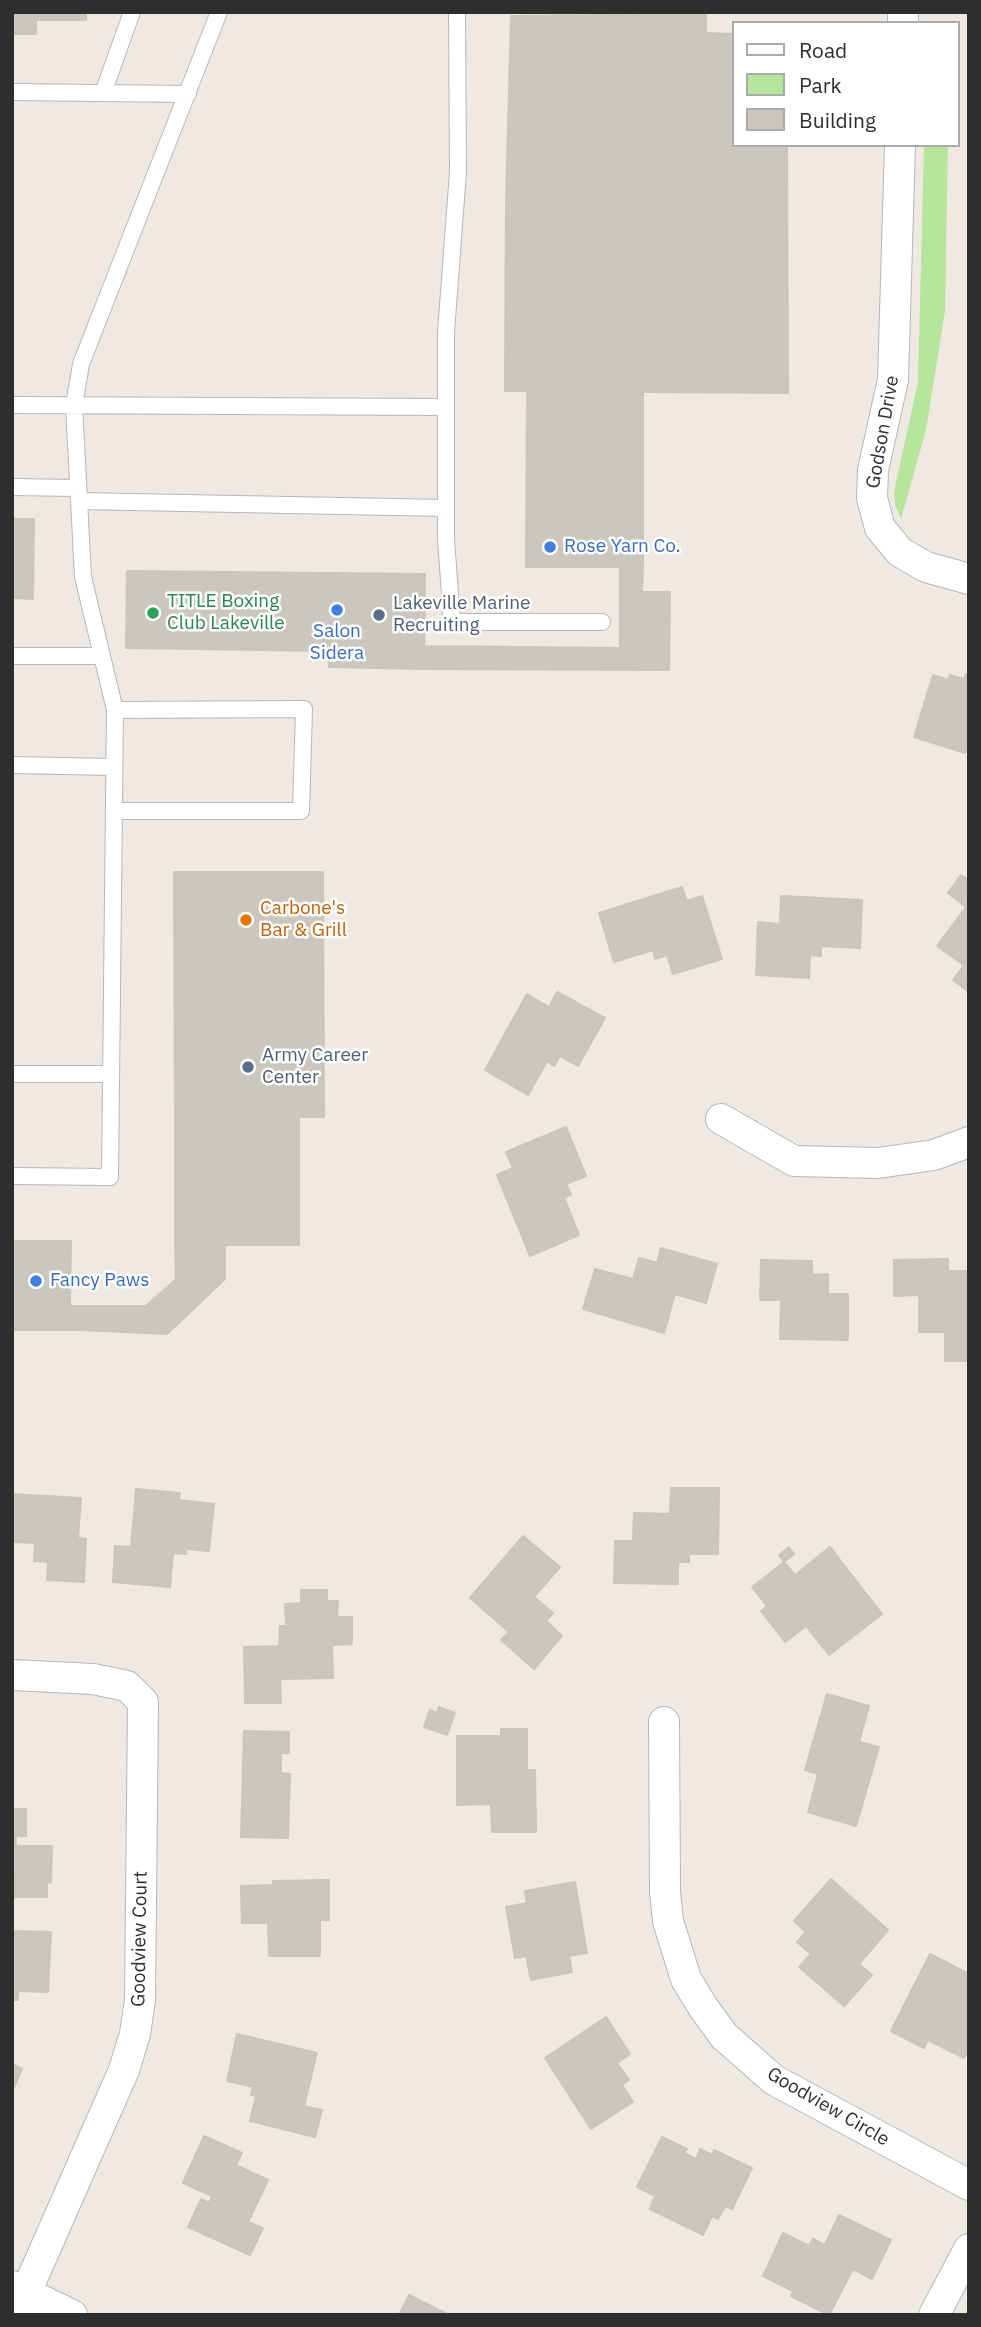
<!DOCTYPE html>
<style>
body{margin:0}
#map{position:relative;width:981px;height:2327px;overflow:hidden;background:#efe9e1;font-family:"IBM Plex Sans",sans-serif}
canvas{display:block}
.frame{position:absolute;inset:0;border:14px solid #2e2e2e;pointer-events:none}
.legend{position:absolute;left:732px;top:21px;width:228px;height:126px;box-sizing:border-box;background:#fff;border:2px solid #ababab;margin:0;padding:9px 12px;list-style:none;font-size:21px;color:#2e2e2e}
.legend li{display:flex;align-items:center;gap:14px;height:35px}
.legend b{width:35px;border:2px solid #ababab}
</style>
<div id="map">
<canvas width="981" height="2327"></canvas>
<div class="frame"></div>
<ul class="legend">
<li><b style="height:9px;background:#fff"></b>Road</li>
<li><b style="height:19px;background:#b6e59e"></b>Park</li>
<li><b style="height:19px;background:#cbc7bf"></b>Building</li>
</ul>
</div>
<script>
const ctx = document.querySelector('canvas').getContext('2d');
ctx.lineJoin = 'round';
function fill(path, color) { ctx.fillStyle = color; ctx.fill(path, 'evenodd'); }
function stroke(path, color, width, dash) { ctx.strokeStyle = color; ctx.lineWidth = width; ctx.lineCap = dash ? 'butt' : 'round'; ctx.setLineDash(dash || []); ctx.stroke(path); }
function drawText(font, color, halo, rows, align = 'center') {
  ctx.font = font + ' "IBM Plex Sans",sans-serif'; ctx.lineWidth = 5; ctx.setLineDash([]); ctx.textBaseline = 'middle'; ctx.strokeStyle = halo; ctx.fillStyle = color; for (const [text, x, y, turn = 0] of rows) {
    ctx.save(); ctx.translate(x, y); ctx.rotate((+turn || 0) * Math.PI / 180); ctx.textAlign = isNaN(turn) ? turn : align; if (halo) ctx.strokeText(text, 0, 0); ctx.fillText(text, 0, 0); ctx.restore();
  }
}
fill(new Path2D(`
 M924,145H948L945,311L926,430L901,519L895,504L894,492L918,382Z`), '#b6e59e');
const building = new Path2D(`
 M12,12H86V20H36V34H13Z
 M706,14V33L734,34V145H787L788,393L505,391L506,202L511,16Z
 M527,391L643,392V567H526Z
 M12,519H34L33,599L12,598Z
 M620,567H643L642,592H670L669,670L424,669L425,646L620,648Z
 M127,571L425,574L424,669L329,667L328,651L126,648Z
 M966,674L969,675V742L965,753L914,737L933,675L948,680L950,675L964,679Z
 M174,872H323L324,1117H175Z
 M961,875L969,880V992L953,980L964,965L937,946L966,907L948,893Z
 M682,887L687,901L702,896L722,959L673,974L667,955L655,959L653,950L614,962L599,913Z
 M781,896L862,900L860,948L821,946V956L810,955L809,978L756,975L758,922L780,924Z
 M557,992L605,1018L578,1066L560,1056L554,1066L547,1061L528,1095L485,1070L527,994L549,1007Z
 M175,1117H299V1245H175Z
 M566,1127L586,1176L566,1184L571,1195L564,1197L579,1235L530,1256L497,1175L513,1168L506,1152Z
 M12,1241H71L70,1306H82L81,1330H12Z
 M175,1245H225V1279L167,1334L81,1330L82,1306H146L176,1279Z
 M661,1248L717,1264L706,1303L675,1294L664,1333L583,1309L595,1269L633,1279L639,1258L657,1263Z
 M948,1259V1271H969V1361H945V1332H919V1295L894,1296V1260Z
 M761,1260L812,1261V1275L828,1274V1294H848V1340L780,1339L781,1300H760Z
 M671,1488H719L718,1554H689V1562H678V1584L614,1583L615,1541H633L634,1513L670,1514Z
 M136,1489L180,1493L179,1500L214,1504L209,1551L186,1549V1554L173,1553L170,1587L113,1582L115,1546L131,1547Z
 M12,1494L81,1498L78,1538L86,1539L84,1582L47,1580L48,1562L34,1561L35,1543L12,1542Z
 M523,1536L560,1567L534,1597L553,1613L546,1621L562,1636L534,1669L501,1640L509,1632L470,1598Z
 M789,1547L794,1554L784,1562L779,1555Z
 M830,1547L882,1614L829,1655L806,1626L785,1642L761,1611L767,1606L752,1587L784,1562L795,1575Z
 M301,1590H327V1601H338L337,1617H352V1644L332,1645L333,1678L280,1679L281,1703H245L244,1647L279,1646L280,1626H286L285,1604L301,1603Z
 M827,1694L869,1706L859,1742L879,1747L856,1826L808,1812L818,1774L805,1770Z
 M439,1707L455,1713L447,1735L424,1727L430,1710L437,1713Z
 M501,1729H527V1770H535L536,1832H492L491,1804L457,1805V1736H501Z
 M244,1731L289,1732V1753H281V1773L290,1774L288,1838L241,1837Z
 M12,1809H26V1836H16V1846H52L51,1882L47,1883V1897H14Z
 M831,1879L888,1930L859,1964L872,1975L844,2006L799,1967L811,1954L797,1942L806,1932L794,1921Z
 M329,1880V1920H320V1956H269L268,1923H242L241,1886L273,1885V1881Z
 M575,1882L587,1953L569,1956L572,1972L531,1980L526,1956L515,1958L506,1907L527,1903L525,1891Z
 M12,1931L51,1932L48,1992L18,1991V2000H12Z
 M930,1954L969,1974V2048L964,2058L928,2040L924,2048L891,2031Z
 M606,2017L630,2054L617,2063L629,2080L622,2085L633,2102L591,2129L545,2058Z
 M237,2034L317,2053L304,2106L322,2110L315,2137L250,2121L256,2096L251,2095L253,2087L227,2081Z
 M12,2064L22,2069L12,2092Z
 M204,2136L242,2153L236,2165L268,2180L248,2222L263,2228L250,2255L188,2227L201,2199L209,2203L212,2196L183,2183Z
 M662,2137L687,2149L684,2153L696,2159L700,2149L712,2155L714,2150L752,2168L732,2209L725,2206L718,2219L712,2216L703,2235L650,2209L655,2196L637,2187Z
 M839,2215L891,2240L872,2279L853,2269L829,2315L791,2296L793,2291L763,2276L783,2233L809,2246L813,2239L825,2245Z
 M409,2295L449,2315H399Z`);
fill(building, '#cbc7bf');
stroke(building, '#cbc5ba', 2);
const lane = new Path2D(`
 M457,12L458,172L446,332V539L452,622H602
 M12,92L188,94
 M103,93L132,12
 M12,405L446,407
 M12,487L78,488
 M79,501L446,508
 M12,656H101
 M12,765L114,767
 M114,811H301L304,709L115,710
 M12,1074H111
 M12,1176L110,1177L115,710L83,577L74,405L81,364L219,12`);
const street = new Path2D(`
 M903,23V12
 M900,145L893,380L873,470L872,498L880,528L900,552L926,567L969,579
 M721,1119L794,1161L878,1163L934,1155L969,1142
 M12,1675L93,1679L127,1686L143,1702L140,2000L135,2034L124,2070L16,2315
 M664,1722L665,1892L668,1921L686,1979L703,2007L724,2036L774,2080L969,2185
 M12,2286L72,2315
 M934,2315L969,2249`);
stroke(lane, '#b4b7c1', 18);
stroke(street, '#b4b7c1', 32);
stroke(lane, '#fff', 16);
stroke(street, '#fff', 30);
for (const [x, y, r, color] of [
 [550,547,7,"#3f7fe0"],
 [337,610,7,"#3f7fe0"],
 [153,613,7,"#2e9e5b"],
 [379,615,7,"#5c6f8a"],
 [246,920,7,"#e8710a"],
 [248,1067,7,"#5c6f8a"],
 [36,1281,7,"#3f7fe0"]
]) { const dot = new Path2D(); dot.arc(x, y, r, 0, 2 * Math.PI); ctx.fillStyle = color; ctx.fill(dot); stroke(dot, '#fff', 2.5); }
drawText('19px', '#2e2e2e', '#fff', [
 ["Godson Drive",883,432,-80],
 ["Goodview Court",140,1939,-89],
 ["Goodview Circle",828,2107,30]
]);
drawText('19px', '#366cbe', '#fff', [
 ["Rose Yarn Co.",564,547],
 ["Salon",337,632,"center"],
 ["Sidera",337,654,"center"],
 ["Fancy Paws",50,1281]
], 'left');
drawText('19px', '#27864d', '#fff', [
 ["TITLE Boxing",167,602],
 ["Club Lakeville",167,624]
], 'left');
drawText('19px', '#4e5e75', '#fff', [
 ["Lakeville Marine",393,604],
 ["Recruiting",393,626],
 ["Army Career",262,1056],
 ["Center",262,1078]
], 'left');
drawText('19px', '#c56008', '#fff', [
 ["Carbone's",260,909],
 ["Bar & Grill",260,931]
], 'left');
</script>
